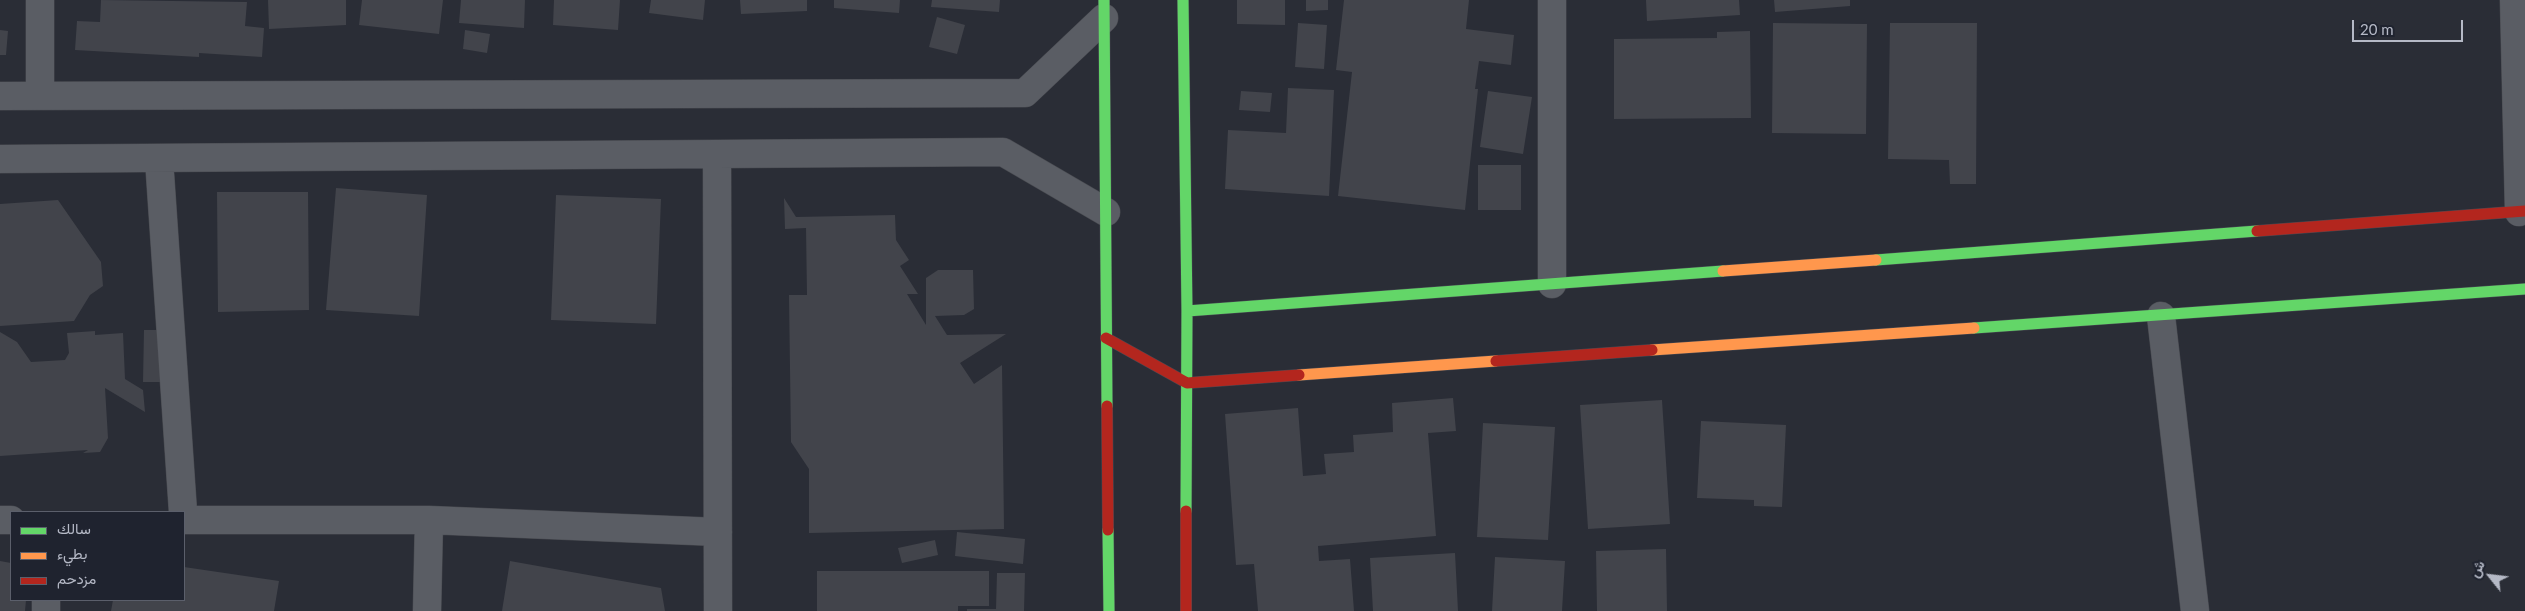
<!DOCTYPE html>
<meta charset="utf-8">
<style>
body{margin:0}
#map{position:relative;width:2525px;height:611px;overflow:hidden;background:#2a2d36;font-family:Lato,Vazirmatn,sans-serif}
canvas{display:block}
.legend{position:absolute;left:10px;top:511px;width:175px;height:90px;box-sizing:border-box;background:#1f232f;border:1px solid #5b5f6b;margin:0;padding:6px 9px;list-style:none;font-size:15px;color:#b5b9c6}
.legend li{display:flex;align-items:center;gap:10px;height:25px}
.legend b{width:25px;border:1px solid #5b5f6b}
.north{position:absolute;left:2465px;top:551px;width:50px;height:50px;-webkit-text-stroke:4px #1f232f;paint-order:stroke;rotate:299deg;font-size:14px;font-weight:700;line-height:20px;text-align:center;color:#b5b9c6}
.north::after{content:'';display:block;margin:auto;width:18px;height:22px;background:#b5b9c6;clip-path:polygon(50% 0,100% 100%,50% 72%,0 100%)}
.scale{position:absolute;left:2352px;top:20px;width:111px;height:22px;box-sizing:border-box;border:2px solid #b5b9c6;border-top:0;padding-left:6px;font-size:15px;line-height:18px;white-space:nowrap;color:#b5b9c6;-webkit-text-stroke:4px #1f232f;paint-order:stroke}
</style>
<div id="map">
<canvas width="2525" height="611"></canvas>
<ul class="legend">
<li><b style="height:6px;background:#63d668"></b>سالك</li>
<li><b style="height:6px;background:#ff974d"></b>بطيء</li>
<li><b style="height:6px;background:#b3261e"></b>مزدحم</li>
</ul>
<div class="north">ش</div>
<div class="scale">20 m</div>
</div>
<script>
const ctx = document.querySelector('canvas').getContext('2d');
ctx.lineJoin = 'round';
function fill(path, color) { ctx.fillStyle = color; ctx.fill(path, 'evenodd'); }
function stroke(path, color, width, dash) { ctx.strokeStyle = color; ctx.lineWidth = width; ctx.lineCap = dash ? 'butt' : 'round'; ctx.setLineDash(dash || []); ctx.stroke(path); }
fill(new Path2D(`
 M101,0L247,2L245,26L264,28L262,57L199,53V57L75,50L77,21L100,22Z
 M268,0H346V25L269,29Z
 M362,0H443L439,34L359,25Z
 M461,0H525L524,28L459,23Z
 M554,0H620L618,30L553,25Z
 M651,0H705L703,20L649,13Z
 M740,0H807V11L741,14Z
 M834,0H900L899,13L834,8Z
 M932,0H1000L999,12L931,7Z
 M1237,0H1285V25L1237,24Z
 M1306,0H1328V10L1306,11Z
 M1344,0H1469L1466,29L1514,35L1511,65L1479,61L1475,89H1478L1465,210L1338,196L1352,72L1336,70Z
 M1646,0H1739L1740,15L1647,21Z
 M1774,0H1850V6L1775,12Z
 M937,17L965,25L957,54L929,47Z
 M1298,23L1327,25L1324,69L1295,67Z
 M1773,23L1867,24L1866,134L1772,133Z
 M1890,23H1977L1976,184H1950L1949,160L1888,159Z
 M0,30L8,31L6,55H0Z
 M465,30L490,34L487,53L463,49Z
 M1750,31L1751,118L1614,119V39L1717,38V32Z
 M1288,88L1334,90L1329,196L1225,189L1228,130L1286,133Z
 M1241,91L1272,93L1270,112L1239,110Z
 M1488,91L1532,97L1523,154L1480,147Z
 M1478,165H1521V210H1478Z
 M336,188L427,195L419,316L326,310Z
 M217,192H308L309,310L218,312Z
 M556,195L661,199L656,324L551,320Z
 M784,198L796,217L895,215L896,240L909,260L900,266L918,294H907L926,325V278L938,270H973L974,309L964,315L935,316L947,335L1006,334L960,363L974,384L1002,365L1004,529L809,533V469L791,442L789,295H807L806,228L785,229Z
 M58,200L101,262L103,286L90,295L74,321L0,326V204Z
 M144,330H166V382H143Z
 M95,331V335L123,333L125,379L143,390L145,412L105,388L108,438L100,452L83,453L88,450L0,456V332L17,342L31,362L65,360L69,353L67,333Z
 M1453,398L1456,431L1428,433L1436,536L1318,546L1319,561L1350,559L1354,611H1258L1254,564L1236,565L1225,414L1298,408L1303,476L1326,474L1324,454L1354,452L1353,435L1393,432L1392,403Z
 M1662,400L1670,524L1588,529L1580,405Z
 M1701,421L1786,425L1782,507L1754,506V500L1697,498Z
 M1483,423L1555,427L1548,540L1477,537Z
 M957,532L1025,539L1023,564L955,556Z
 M935,540L938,555L902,563L898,548Z
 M1666,549L1667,611H1597L1596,551Z
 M1455,553L1458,611H1373L1370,558Z
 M1495,557L1565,561L1562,611H1492Z
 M0,561L11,563V600H26L25,611H0Z
 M510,561L661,588L665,611H502Z
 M184,567L279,581L274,611H111L113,600H184Z
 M817,571H989V606H958V611H817Z
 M997,573H1025L1024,611H967V609H996Z`), '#42444b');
const street = new Path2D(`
 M1552,0V284
 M2514,0L2519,212
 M0,96L1025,93L1104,18
 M40,96V0
 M717,154L718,611
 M0,159L1003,152L1106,212
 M159,159L183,512
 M2161,316L2195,611
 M0,520H11
 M184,520H429L718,532
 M46,611V600
 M427,611L429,520`);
const fast = new Path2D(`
 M1104,0L1107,406
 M1183,0L1187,311L1186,511
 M1876,260L2257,231
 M1187,311L1723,271
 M1974,328L2525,289
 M1108,530L1109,611`);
const slow = new Path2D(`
 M1723,271L1876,260
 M1652,350L1974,328
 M1299,375L1496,361`);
const jam = new Path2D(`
 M2257,231L2525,211
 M1106,338L1187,383L1299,375
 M1496,361L1652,350
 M1107,406L1108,530
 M1186,611V511`);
stroke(street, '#484a50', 29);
stroke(fast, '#484a53', 12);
stroke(slow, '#484a53', 12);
stroke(jam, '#484a53', 12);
stroke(street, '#5a5d64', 28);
stroke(fast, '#63d668', 11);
stroke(slow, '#ff974d', 11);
stroke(jam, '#b3261e', 11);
</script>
